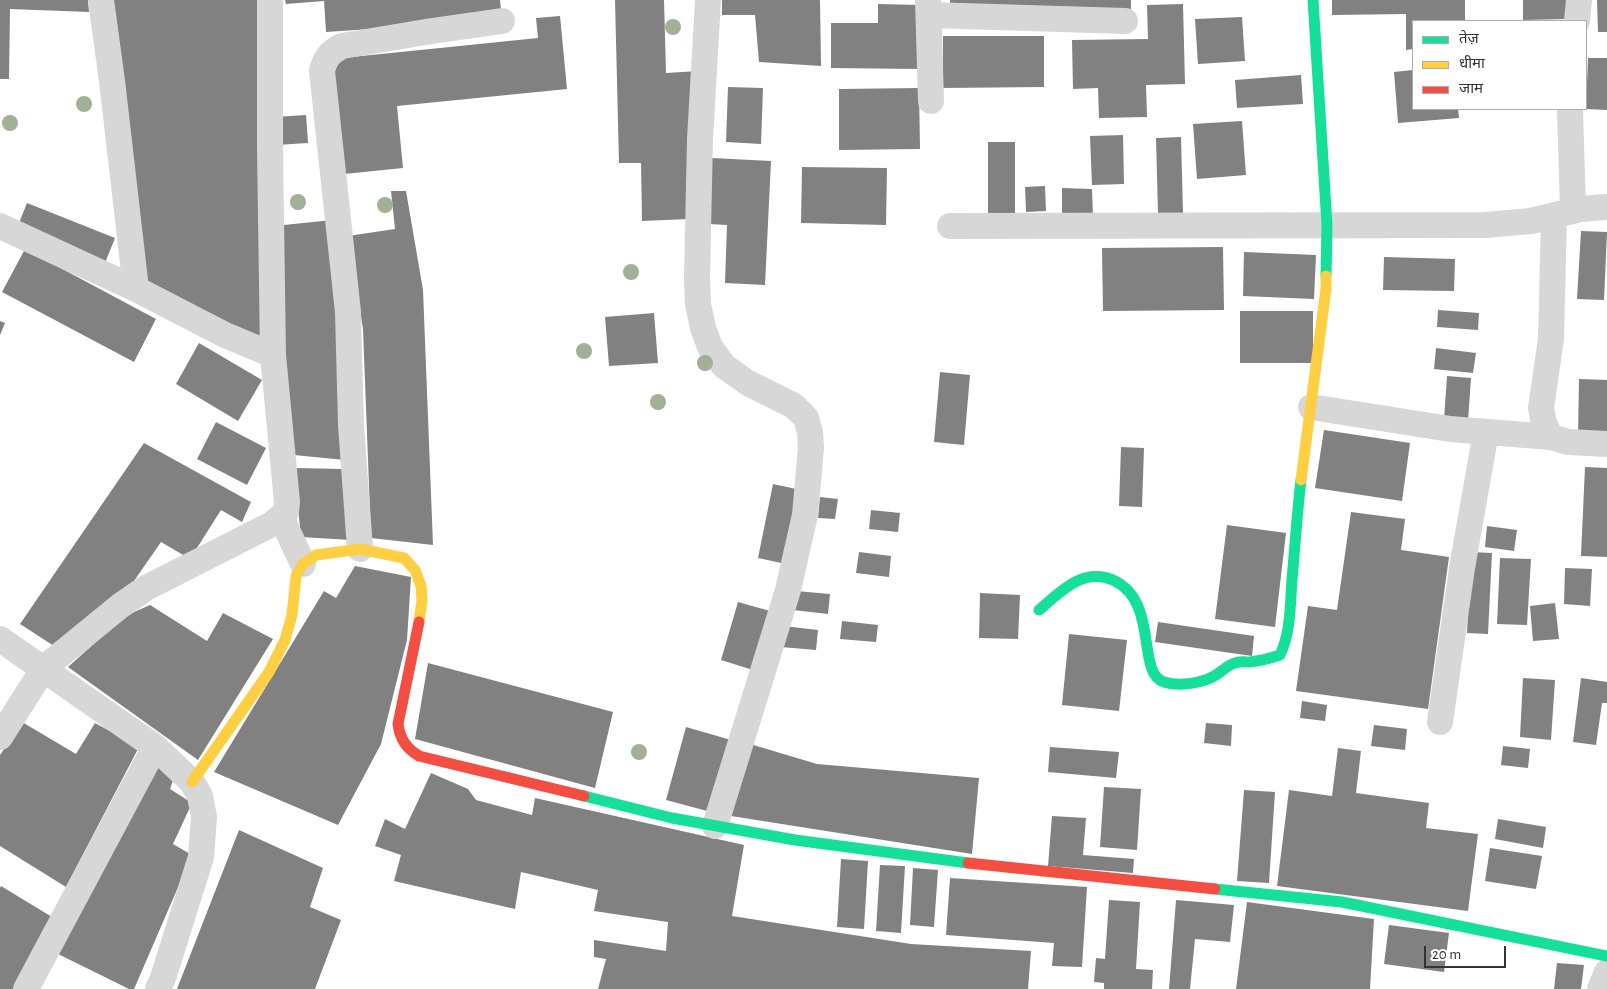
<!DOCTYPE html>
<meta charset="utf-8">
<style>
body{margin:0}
#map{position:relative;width:1607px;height:989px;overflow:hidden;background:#fff;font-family:"Alegreya Sans","Noto Sans Devanagari",sans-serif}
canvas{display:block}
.legend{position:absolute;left:1412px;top:20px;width:175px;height:90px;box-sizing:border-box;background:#fff;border:1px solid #adadad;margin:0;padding:6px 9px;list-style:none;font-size:15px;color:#333}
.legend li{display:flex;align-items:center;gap:10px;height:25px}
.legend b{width:25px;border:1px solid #adadad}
.scale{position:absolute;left:1424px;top:946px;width:82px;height:22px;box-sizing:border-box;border:2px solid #333;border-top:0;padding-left:6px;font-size:15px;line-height:18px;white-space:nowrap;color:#333;-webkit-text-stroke:4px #fff;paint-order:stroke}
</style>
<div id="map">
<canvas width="1607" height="989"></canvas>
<ul class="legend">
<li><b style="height:6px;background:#16e098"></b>तेज़</li>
<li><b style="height:6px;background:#ffcf43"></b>धीमा</li>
<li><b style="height:6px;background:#f24e42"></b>जाम</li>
</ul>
<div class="scale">20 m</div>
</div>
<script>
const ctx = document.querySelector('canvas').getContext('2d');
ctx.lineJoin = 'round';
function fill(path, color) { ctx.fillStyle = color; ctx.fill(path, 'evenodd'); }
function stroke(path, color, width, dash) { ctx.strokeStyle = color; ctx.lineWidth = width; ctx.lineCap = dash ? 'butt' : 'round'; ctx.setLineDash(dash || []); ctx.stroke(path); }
fill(new Path2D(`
 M0,0H88L89,12L10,9L9,79H0Z
 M111,0H259L264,342L148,287Z
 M285,0H500L502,20L326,32L324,0V1L286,4Z
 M615,0H664L666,73L699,71L689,219L642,221L641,163H619Z
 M722,0H820L821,66L759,62L755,15H722Z
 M950,0H1131V11L950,6Z
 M1332,0H1465V21H1413V49L1406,50V14L1332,15Z
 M1523,0H1568V19L1523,20Z
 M1597,0H1607V32H1598Z
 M878,4L920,5V69L831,68V23H878Z
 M1183,4L1185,84L1146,85L1147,117L1099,118L1098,88L1073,89L1072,40L1148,39L1147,5Z
 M560,16L567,89L397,106L403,168L344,174L332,59L538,38L536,18Z
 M1242,17L1245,61L1198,64L1195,19Z
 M943,36H1044V87L943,88Z
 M1588,58H1607V110L1586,109Z
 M1413,70V109H1458L1459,118L1398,123L1394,72Z
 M1301,75L1303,104L1237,108L1235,80Z
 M728,87L763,88L761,144L726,142Z
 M919,88L920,149L839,150V89Z
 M306,115L308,143L277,145L275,117Z
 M1242,121L1246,175L1197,179L1193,124Z
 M1123,135L1124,184L1092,185L1090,136Z
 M1181,137L1183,213L1158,214L1156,138Z
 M988,142H1015V219H988Z
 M712,158L771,161L765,285L725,283L727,225L709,224Z
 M802,167L887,168L886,225L801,223Z
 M1045,186L1046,211L1026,212L1025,187Z
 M1062,188L1092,189L1093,217L1062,218Z
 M391,191H406L423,290L433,545L371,538L363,329L348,236L395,229Z
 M27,203L115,238L105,263L17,228Z
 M332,220L345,460L294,455L283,353L284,225Z
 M1581,231L1607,232L1604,300L1577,299Z
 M1223,247L1224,310L1103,311L1102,248Z
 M25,249L156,319L134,362L2,292Z
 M1244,252L1316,255L1314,299L1243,296Z
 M1384,257L1455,259L1454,291L1383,290Z
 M1438,310L1479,313L1478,330L1437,327Z
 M1240,311H1313V363H1240Z
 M654,313L658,363L609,366L605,317Z
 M0,321L5,323L0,335Z
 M199,343L262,380L238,421L176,384Z
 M1436,348L1476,353L1473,373L1434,369Z
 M940,372L970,375L964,445L934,442Z
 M1447,376L1471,378L1468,421L1444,420Z
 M1579,379L1607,380V437H1578Z
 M216,422L266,448L247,485L197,459Z
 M1324,430L1410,443L1402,501L1315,488Z
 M144,443L251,502L242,522L221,510L190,559L161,542L127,591L54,646L20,624Z
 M1121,447L1144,448L1142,507L1119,506Z
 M1585,467L1607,468V557L1581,556Z
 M294,468L344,469L351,540L301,537Z
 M773,484L801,490L786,564L758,558Z
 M820,497L838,499L835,519L818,518Z
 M871,510L900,513L898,532L869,529Z
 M1351,512L1405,519L1401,550L1449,557L1428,709L1296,691L1308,606L1337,610Z
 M1227,525L1286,533L1275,627L1215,619Z
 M1487,526L1517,530L1514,551L1485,547Z
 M859,552L891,556L889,577L856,573Z
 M1471,552L1492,553L1488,634L1467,633Z
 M1500,558L1531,559L1527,625L1497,624Z
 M355,566L411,577L407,640L381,744L338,825L214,772L324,591L336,598Z
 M1565,568L1592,569L1590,606L1564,604Z
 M796,591L830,594L828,614L793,610Z
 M980,593L1020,595L1018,639L979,638Z
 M738,602L770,611L753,670L721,660Z
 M1555,603L1559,639L1533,641L1530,606Z
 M150,605L207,641L223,613L273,639L198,760L68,667L125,616Z
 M842,621L878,625L876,642L840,639Z
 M1158,622L1254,636L1252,656L1155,642Z
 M784,626L818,630L816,650L781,647Z
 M1069,634L1127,640L1119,711L1062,705Z
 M428,663L613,712L595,788L415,739Z
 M1523,678L1555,680L1551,740L1520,737Z
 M1581,678L1607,682V703H1602L1596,745L1573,742Z
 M1302,701L1327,705L1325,721L1300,718Z
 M22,722L76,754L95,723L139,747L66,887L0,846V755Z
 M1206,723L1232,725L1231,746L1204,743Z
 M1374,725L1407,729L1405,750L1371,746Z
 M686,727L731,740L711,812L666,800Z
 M750,744L817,764L979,778L972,854L731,816Z
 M1503,746L1530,749L1528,768L1501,765Z
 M1050,747L1119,752L1116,778L1048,772Z
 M1338,748L1361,751L1356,793L1429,803L1426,828L1478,834L1468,911L1277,886L1289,790L1332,796Z
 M158,767L175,775L170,789L192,803L173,844L192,855L134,989H129L54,952Z
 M431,773L468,789L476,800L532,815L535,798L744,845L732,916L911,944L1031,951L1028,989H598L606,959L594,957V940L666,951L668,922L594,911L598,890L521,872L515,909L394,881L401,855L375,846L385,819L405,829Z
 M1104,787L1141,789L1137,850L1100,847Z
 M1244,790L1275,792L1269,883L1237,881Z
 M1052,816L1086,818L1083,855L1134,859L1133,873L1048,866Z
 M1498,819L1546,827L1543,848L1495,839Z
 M239,830L323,868L310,907L341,920L315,989H177Z
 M1490,848L1542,856L1536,889L1485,881Z
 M841,859L868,861L864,929L837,927Z
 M880,865L905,866L901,933L876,931Z
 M913,868L938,870L934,927L910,925Z
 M950,878L1087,887L1082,967L1052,966L1054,943L946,935Z
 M1,886L52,917L15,989H0V888Z
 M1109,900L1140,902L1136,969L1153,970L1152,989H1104V983L1094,982L1096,958L1105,959Z
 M1176,900L1234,905L1230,942L1195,939L1190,989H1169Z
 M1247,902L1374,919L1370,989H1236Z
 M1389,925L1449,933L1444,972L1384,964Z
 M1557,963L1584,965L1581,989H1554Z`), '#818181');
stroke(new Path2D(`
 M270,0V149L273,355
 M708,0L700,139L697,278L698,304L703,328L710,347L724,366L748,383L794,406L806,418L810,432L811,448L805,515L788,590L715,826
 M928,0L931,101
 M929,15L1125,21
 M1577,21L1579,0
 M1570,109L1573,211
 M1554,216L1551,339L1541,408L1544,423L1551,437L1568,442L1607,444
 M0,226L136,289
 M950,226L1486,225L1531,221L1580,209L1607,207
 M1311,407L1450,429L1551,437
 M281,517L303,564
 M360,549L351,425L348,312L322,71C325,58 330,52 342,46L432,31L502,21
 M0,639L155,747L192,782L200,796L204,817L201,857L163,978L158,989
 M1440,722L1462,568L1486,432
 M0,737L44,668L120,606L146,588L272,524L286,512L287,502L273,355L225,335L136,289L112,81L101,0
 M26,989L155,747
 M1600,989L1607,972`), '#d7d7d7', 26);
stroke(new Path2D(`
 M1313,0L1327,225L1326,276
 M1039,610C1061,591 1084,566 1115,581C1159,603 1136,673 1164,682C1179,687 1203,683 1216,675C1222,671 1228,665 1235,663C1241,661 1245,662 1250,662C1260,661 1271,658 1280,655C1291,632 1290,605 1292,580C1295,546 1297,513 1301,480
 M584,796L672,818L795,840L968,863
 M1215,889L1342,902L1607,956`), '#16e098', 11);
stroke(new Path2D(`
 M1301,480L1326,289V276
 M192,782L269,672L285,640L292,615L296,576L303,564L316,555L360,549L404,558L415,570L421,586L422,601L419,622`), '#ffcf43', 11);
stroke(new Path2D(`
 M419,622L398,724C400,739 406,748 419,756L584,796
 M968,863L1215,889`), '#f24e42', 11);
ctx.fillStyle = '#a2b095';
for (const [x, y] of [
 [673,27],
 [84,104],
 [10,123],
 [298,202],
 [385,205],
 [631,272],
 [584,351],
 [705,363],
 [658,402],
 [639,752]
]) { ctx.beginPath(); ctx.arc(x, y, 8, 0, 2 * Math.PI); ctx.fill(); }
</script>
